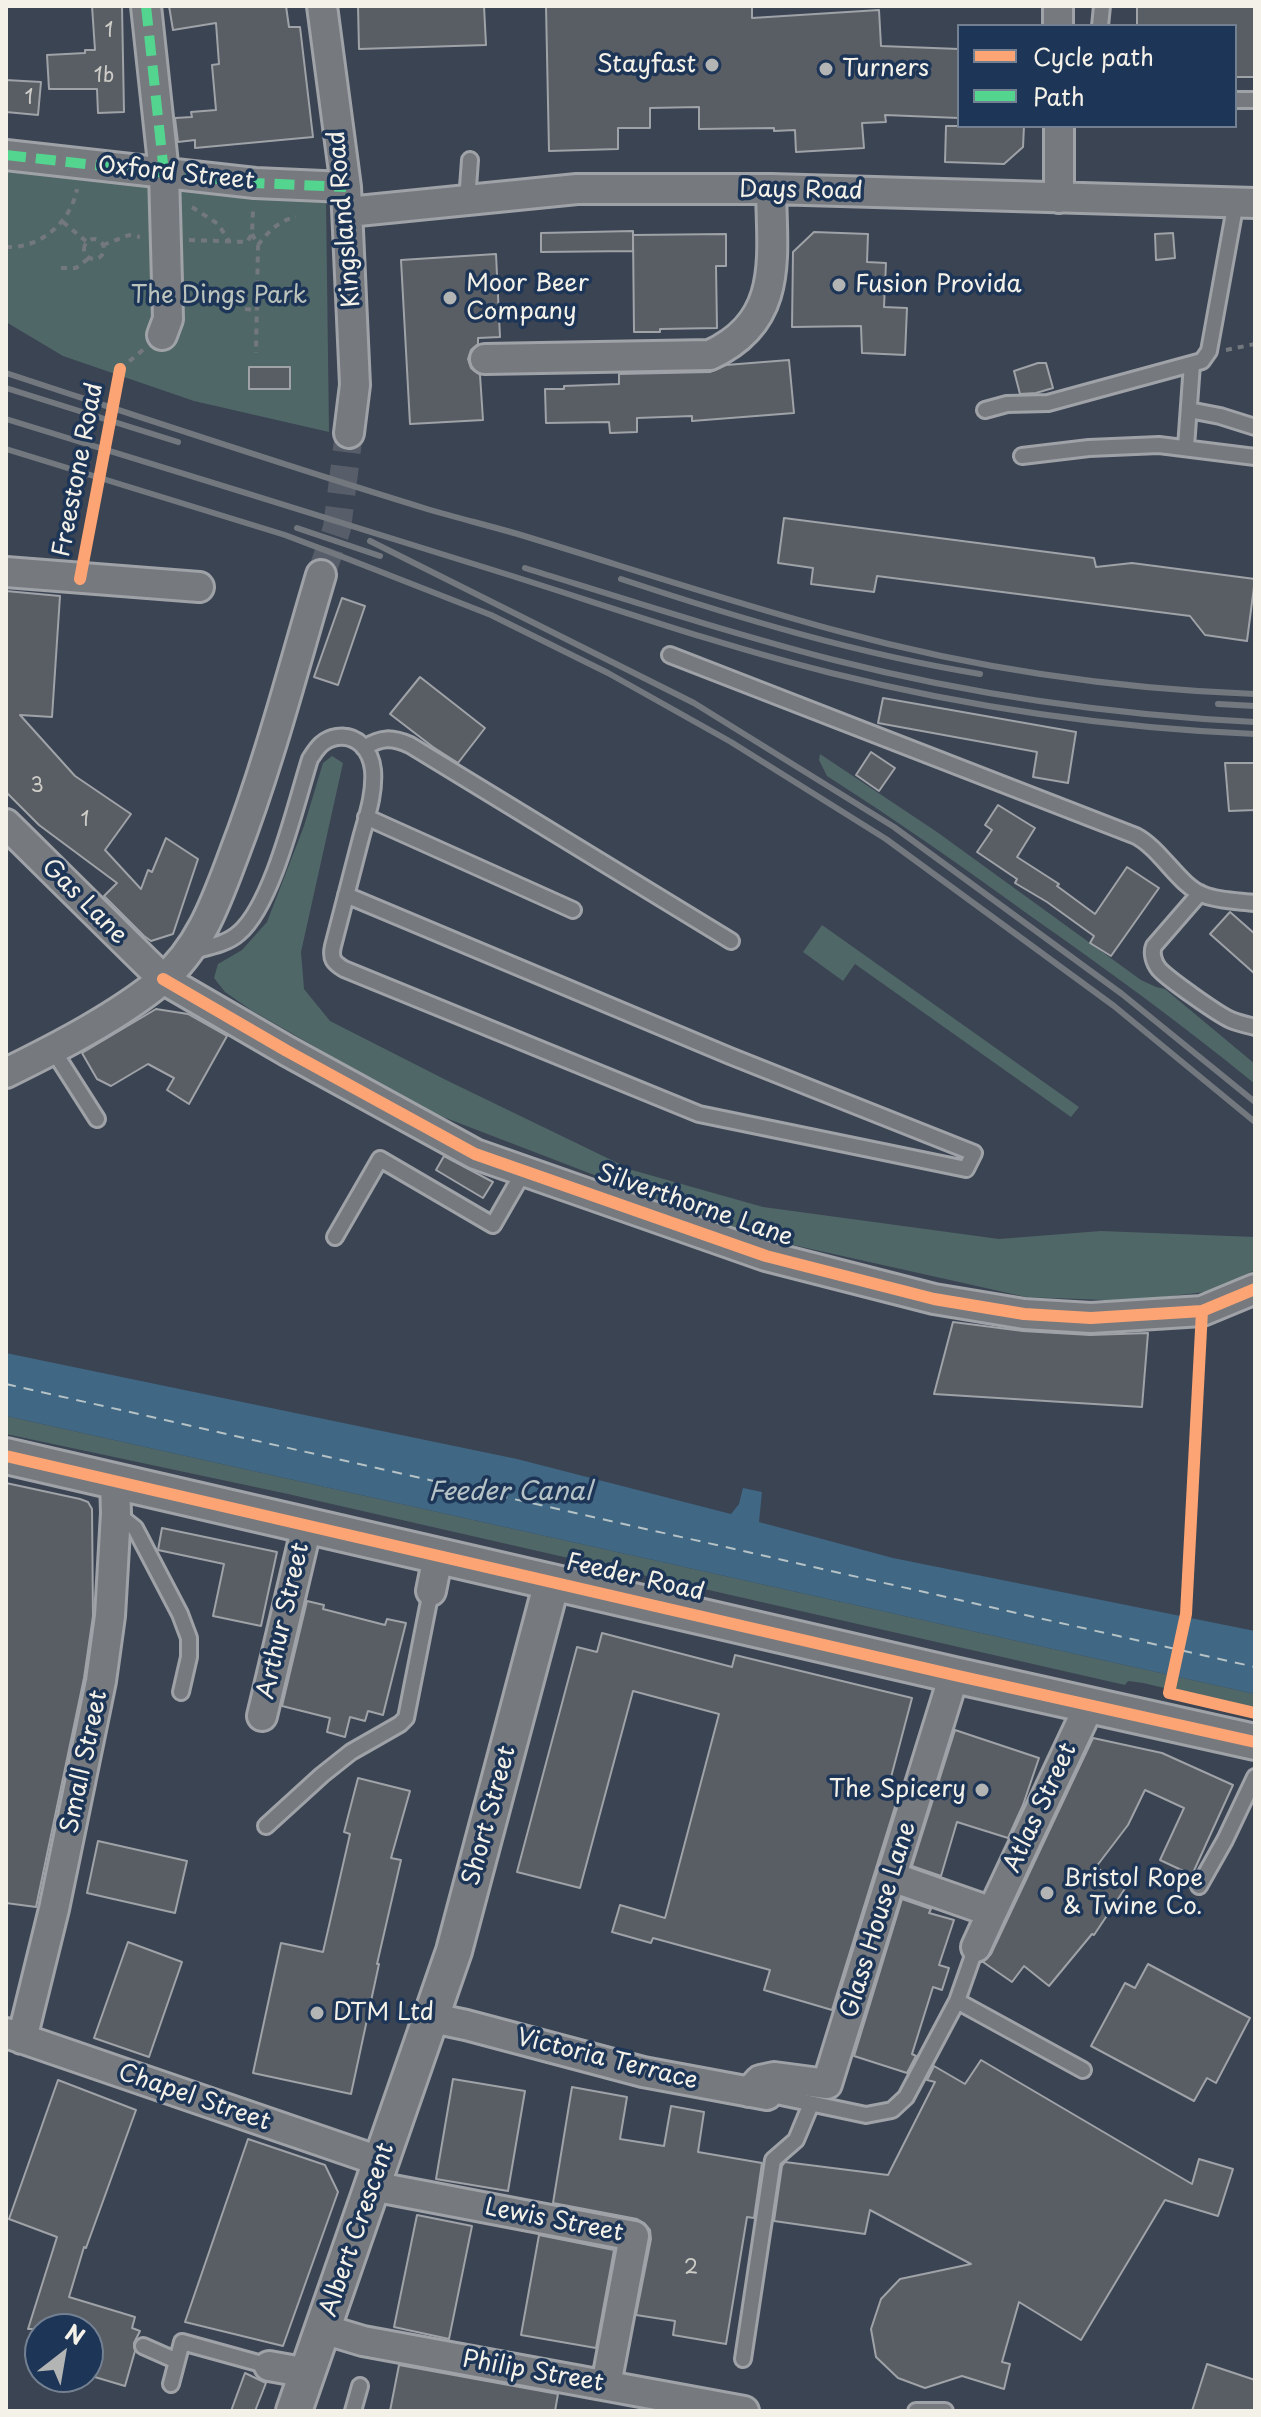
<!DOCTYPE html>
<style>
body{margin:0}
#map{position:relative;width:1261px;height:2417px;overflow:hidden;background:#3b4453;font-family:"Playpen Sans",sans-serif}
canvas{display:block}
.frame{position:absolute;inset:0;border:8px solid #f4f1e8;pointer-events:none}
.legend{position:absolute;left:957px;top:24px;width:280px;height:104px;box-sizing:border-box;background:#1d3557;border:2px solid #738091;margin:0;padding:10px 14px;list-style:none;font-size:24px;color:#f4f1e8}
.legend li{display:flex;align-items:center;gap:16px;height:40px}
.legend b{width:40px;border:2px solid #738091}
.north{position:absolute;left:24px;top:2313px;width:80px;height:80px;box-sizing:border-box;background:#1d3557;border:2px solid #738091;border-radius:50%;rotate:31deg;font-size:22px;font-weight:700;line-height:32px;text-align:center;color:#f4f1e8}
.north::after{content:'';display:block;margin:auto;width:28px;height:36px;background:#b3b4b4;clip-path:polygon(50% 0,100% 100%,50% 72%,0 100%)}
</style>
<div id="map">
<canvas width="1261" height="2417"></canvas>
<div class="frame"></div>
<ul class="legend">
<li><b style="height:10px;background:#fda474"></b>Cycle path</li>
<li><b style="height:10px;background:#53d58f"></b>Path</li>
</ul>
<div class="north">N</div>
</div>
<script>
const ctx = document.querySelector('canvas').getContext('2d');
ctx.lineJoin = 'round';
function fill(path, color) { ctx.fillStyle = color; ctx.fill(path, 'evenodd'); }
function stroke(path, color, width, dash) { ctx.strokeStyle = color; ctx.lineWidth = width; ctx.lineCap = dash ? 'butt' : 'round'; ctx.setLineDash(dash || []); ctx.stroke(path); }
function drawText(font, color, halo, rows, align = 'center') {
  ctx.font = font + ' "Playpen Sans",sans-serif'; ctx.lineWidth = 7; ctx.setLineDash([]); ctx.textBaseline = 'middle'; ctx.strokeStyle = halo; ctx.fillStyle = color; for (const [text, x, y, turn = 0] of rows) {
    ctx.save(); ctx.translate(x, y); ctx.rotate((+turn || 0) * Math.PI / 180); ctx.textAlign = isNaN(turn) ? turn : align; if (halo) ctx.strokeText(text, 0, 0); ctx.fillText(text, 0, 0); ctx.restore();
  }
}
fill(new Path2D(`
 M6,168L326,201L329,432L194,401L63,356L6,322Z
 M820,754L937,832L1141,980L1156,987L1165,989L1255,1064V1084C1182,1024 1106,969 1029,915C963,867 896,820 827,776L819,760Z
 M332,756L343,763L301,952L304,989L330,1021L446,1080L632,1170L763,1207L999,1239L1101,1231L1255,1237V1270L1213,1291L1131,1301L1026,1297L753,1236L425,1110L251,1010L225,992L214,978L218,964L242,950L267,922L304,826L323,763Z
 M822,925L1079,1107L1071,1117L855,964L843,981L803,952Z
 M6,1416L1255,1694V1709L1143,1683L1128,1681L1125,1685L288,1494L6,1434Z`), '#506767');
fill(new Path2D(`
 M6,1353L517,1459L731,1514L739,1504L743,1488L762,1492L759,1522L893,1558L1255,1631V1694L6,1416Z`), '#406783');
stroke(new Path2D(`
 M6,1384L1255,1667`), '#b5c2c6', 2, [10, 8]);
const building = new Path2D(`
 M92,6H122L124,112L98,113L97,89H49L47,55L85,53V50H95Z
 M169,6H286L289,27H300L313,137L195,148V140L178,142L175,118L192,117L191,112L216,110L212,65L219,64L216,23L173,30Z
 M358,6H484L486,45L359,49Z
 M546,6H752V18L879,10L881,46L959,49V118L885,115L886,122L862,123L864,148L796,152L795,130L774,131V128L699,129V107L650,108V128H618V149L549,151Z
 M1137,6H1255V77H1235V26H1137Z
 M6,80L41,82L38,115L6,112Z
 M946,126H1024L1023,147L1004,164L945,162Z
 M633,231V251L541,252V233Z
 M814,232L868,234L867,262L886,263L884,307L907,308L905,355L862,353L861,326L792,327L793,252Z
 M1173,233L1175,258L1156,260L1155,234Z
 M726,234V266H716L717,328L660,329V332H634L633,235Z
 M496,254L500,337L478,338V344L471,350L468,359L471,368L480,375L483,420L410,424L401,260Z
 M789,360L794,413L692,421V416L637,418V432L610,433L609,422L546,423L545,389H564V386L619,384V374L710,372L726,365Z
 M1038,363H1046L1053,388L1036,393L1020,394L1014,371Z
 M249,367H290V389H249Z
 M784,518L1094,558L1096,567L1132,563L1255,579L1247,641L1205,635L1190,616L877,576L874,592L811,584L813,568L778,563Z
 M6,591L60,596L52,717L20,715L75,776L131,814L105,850L141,889L148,870L152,872L166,838L198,859L173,934L151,941L144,936L104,896L117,883L39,825L6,792Z
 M342,598L365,606L338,685L314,677Z
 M420,677L485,728L458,763L433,747L390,714Z
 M883,698L1076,732L1068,783L1033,777L1037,752L878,723Z
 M871,752L895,768L879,791L856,775Z
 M1225,763H1255V810L1229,811Z
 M998,805L1035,828L1017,857L1059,884L1057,886L1095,914L1127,867L1159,888L1111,956L1090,943L1094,936L1047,902L1015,883L1017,879L977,852L992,830L985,825Z
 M1230,912L1255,934V974L1210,934Z
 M156,1009L188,1014L227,1036L189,1104L167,1090L174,1078L148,1064L111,1086L97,1079L82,1053Z
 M444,1156L493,1182L483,1198L436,1170Z
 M953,1322L1023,1331L1090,1335L1148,1333L1142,1407L934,1394Z
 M6,1483L80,1499L88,1502L92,1509L93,1616L84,1678L36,1907L6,1903Z
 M162,1528L277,1552L261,1626L213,1616L224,1564L158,1550Z
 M307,1601L324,1605L323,1609L385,1625L387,1619L406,1623L383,1715L368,1711L365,1721L350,1717L345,1737L327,1732L330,1718L282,1706Z
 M602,1633L732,1667L735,1655L912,1698L890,1781L902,1784L832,2010L764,1990L770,1970L653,1938L651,1943L612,1932L620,1905L665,1918L719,1714L633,1691L580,1888L517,1872L577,1647L597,1652Z
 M955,1730L1039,1758L1023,1805L1008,1838L957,1822L941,1876L912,1866Z
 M1093,1738L1162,1753L1233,1785L1192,1875L1160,1860L1184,1808L1145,1790L1128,1825L1096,1867L1126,1887L1094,1935L1092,1934L1049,1986L1024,1966L1012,1982L983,1962L991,1954Z
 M358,1778L410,1791L391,1858L401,1860L377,1964H379L351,2094L253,2073L281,1943L323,1952L350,1834L344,1832Z
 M98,1841L187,1861L175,1913L87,1893Z
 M902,1899L931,1909L929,1913L954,1920L939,1965L949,1968L942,1990L933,1987L912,2054L916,2056L907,2073L854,2056Z
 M128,1942L182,1962L149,2057L94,2038Z
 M1148,1964L1250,2018L1216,2083L1207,2078L1194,2101L1091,2046L1125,1983L1135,1988Z
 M981,2060L1192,2184L1199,2159L1233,2169L1218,2216L1165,2200L1081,2340L1019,2302L1002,2362L1010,2364L1004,2389L962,2376L925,2388L898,2378L876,2357L871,2329L881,2299L900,2279L971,2264L870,2210L865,2234L774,2221L782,2166L785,2162L888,2175L935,2082L927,2080L934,2066L965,2084Z
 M453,2079L525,2091L508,2191L436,2179Z
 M58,2080L136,2110L86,2248L84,2247L69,2297L135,2317L132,2328L140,2331L134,2343L135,2351L125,2386L88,2375V2329H28L57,2237L9,2219Z
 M572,2087L627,2097L620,2139L664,2146L671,2106L704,2112L698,2152L762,2163L754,2218L747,2217L726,2344L673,2335L675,2321L636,2315L651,2239L650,2230L644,2223L637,2219L553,2203Z
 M248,2139L325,2165L338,2192L283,2346L185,2322Z
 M417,2215L472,2226L449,2339L394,2327Z
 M539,2235L614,2250L596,2348L521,2335Z
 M1207,2364L1255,2380V2411H1192Z
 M399,2365L558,2394L555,2411H390Z
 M245,2373L266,2383L255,2411H231Z`);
fill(building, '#595e65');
stroke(building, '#9fa2a7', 2);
stroke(new Path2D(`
 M321,575L337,528L349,433`), '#575e69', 28, [28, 14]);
const service = new Path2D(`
 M1100,26L1102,6
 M1235,100H1255
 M467,201L470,160
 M985,410L1007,404L1048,403L1202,361L1209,351L1236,202
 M1189,410L1220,416L1255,427
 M1186,447L1192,364
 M1022,456L1089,448L1159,445L1255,457
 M670,655L1136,836C1161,849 1180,887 1204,895C1219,901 1239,901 1255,903
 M364,748C381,737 392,737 410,745L731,941
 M366,817L573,910
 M1200,893L1154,946C1151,953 1154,963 1159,969C1168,979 1219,1015 1231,1020C1238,1023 1247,1025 1255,1027
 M193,951C208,947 227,944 239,933C273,904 296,803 310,759C317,748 323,739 337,737C358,734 371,751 373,770C375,793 367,816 361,838C352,874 342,910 333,946C330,959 334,963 344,969L699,1114L966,1169L974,1153L730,1056L346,895
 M53,1050L97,1119
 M335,1237L380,1159L493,1225L524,1171
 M116,1513L135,1528L180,1614L189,1638V1657L181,1692
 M266,1826L322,1775L351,1752L400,1724L406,1718L431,1591
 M1199,1886L1225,1840L1255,1777
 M957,2001L1083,2070
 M781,2097L866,2115L892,2110L906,2097L957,2001L976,1947
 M143,2346L177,2361
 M743,2359L773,2160L796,2140L811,2104
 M171,2384L182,2342L269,2366
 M353,2411L360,2386
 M916,2411H945`);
const minor = new Path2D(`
 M146,6L164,173L168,319L162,335
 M322,6L346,187L355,385L349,433
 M1058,6V26
 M1059,126V198
 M6,155L255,183L346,187
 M348,212L577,189H771L1255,203
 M485,359L710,355C784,321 772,258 771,189
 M6,572L199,587
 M6,824L163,979L287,1051L475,1154L766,1256L934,1299L1024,1314L1091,1318L1202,1311L1255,1289
 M6,1073C57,1048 119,1016 162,980C201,947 217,899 234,854C269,763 293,669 321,575
 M431,1591L438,1556
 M262,1716L307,1526
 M892,1877L992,1912L1090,1704
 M976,1947L992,1912
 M433,2018L466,2025L643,2072L767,2095
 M6,2033L382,2162
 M22,2039L54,1909L101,1681L110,1616L116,1513L115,1480
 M749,2092L760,2080L774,2077L827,2084L954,1675
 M372,2186L634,2236L606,2385
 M323,2329L363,2341L744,2411
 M269,2366L308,2373`);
const tertiary = new Path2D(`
 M6,1456L954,1675L1255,1742
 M294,2411L454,1951L552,1582`);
stroke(service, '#9fa2a7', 20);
stroke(minor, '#9fa2a7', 34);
stroke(tertiary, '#9fa2a7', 40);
stroke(new Path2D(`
 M192,207L218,224L229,241
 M63,222L87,242
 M252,234L258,245L256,353
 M84 249a10 10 0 1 1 20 0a10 10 0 1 1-20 0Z
 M189,240L247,242L252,234L253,210
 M103,245L129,235L140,237
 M258,245C268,232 279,220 296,217
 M6,247C40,249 71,222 77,189
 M61,268H76L89,258
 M245,309L256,310
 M1226,350L1255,344
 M120,369L144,349
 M1170,1693L1186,1614L1200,1338`), '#73787f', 4, [6, 6]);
stroke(service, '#767a7f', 14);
stroke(minor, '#767a7f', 28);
stroke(tertiary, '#767a7f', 34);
stroke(new Path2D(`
 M6,373C146,419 286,466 427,509C458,518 490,526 521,535C626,567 731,602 838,631C973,668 1115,689 1255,694
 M6,388L178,442
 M6,419C174,471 341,522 509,575C616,609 722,646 831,673C971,708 1112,728 1255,734
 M6,449L285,535L348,559L491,615L608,673L731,742L886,839L1114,1006L1255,1122
 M297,528L380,556
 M370,541L694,703L894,827L1122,994L1255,1102
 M525,568C628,600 730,633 834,660C972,695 1113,715 1255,722
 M621,579C738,618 858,654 980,674
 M1218,704L1255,706`), '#73787f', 6);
stroke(new Path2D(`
 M146,6L164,173
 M6,155L255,183L346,187`), '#53d58f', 10, [20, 10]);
stroke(new Path2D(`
 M80,579L120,369
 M163,979L287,1051L475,1154L766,1256L934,1299L1024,1314L1091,1318L1202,1311L1255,1289
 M1202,1311L1186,1614L1169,1693L1255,1713
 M6,1456L954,1675L1255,1742`), '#fda474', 12);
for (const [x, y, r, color] of [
 [712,65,8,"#b3b4b4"],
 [826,69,8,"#b3b4b4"],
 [839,285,8,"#b3b4b4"],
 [450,298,8,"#b3b4b4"],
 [982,1790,8,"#b3b4b4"],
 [1047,1893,8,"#b3b4b4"],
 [317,2013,8,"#b3b4b4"]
]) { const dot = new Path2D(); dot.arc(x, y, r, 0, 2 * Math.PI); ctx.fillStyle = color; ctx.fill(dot); stroke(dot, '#1d3557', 3); }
drawText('20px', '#cdccc7', null, [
 ["1",109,31],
 ["1b",104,76],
 ["1",29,98],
 ["3",37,786],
 ["1",85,820],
 ["2",691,2268]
]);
drawText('24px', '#f4f1e8', '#1d3557', [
 ["Stayfast",696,65,"right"],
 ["Turners",842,69],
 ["Moor Beer",466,284],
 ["Company",466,312],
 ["Fusion Provida",855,285],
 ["The Spicery",966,1790,"right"],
 ["Bristol Rope",1063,1879],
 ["& Twine Co.",1063,1907],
 ["DTM Ltd",333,2013]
], 'left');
drawText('24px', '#f4f1e8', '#1d3557', [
 ["Oxford Street",176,174,6],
 ["Days Road",801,191,1],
 ["Kingsland Road",345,219,-95],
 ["Freestone Road",79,470,-79],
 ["Gas Lane",84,902,45],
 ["Silverthorne Lane",695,1206,19],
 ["Feeder Road",635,1578,13],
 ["Arthur Street",284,1621,-77],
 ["Small Street",85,1762,-78],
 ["Atlas Street",1041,1808,-65],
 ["Short Street",490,1816,-75],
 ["Glass House Lane",879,1920,-73],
 ["Victoria Terrace",607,2060,14],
 ["Chapel Street",194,2098,19],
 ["Lewis Street",554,2221,11],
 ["Albert Crescent",358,2230,-71],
 ["Philip Street",533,2372,10]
]);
drawText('24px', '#bcc3bc', '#1d3557', [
 ["The Dings Park",219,296]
]);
drawText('italic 26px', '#b5c2c6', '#1d3557', [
 ["Feeder Canal",510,1493]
]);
</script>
